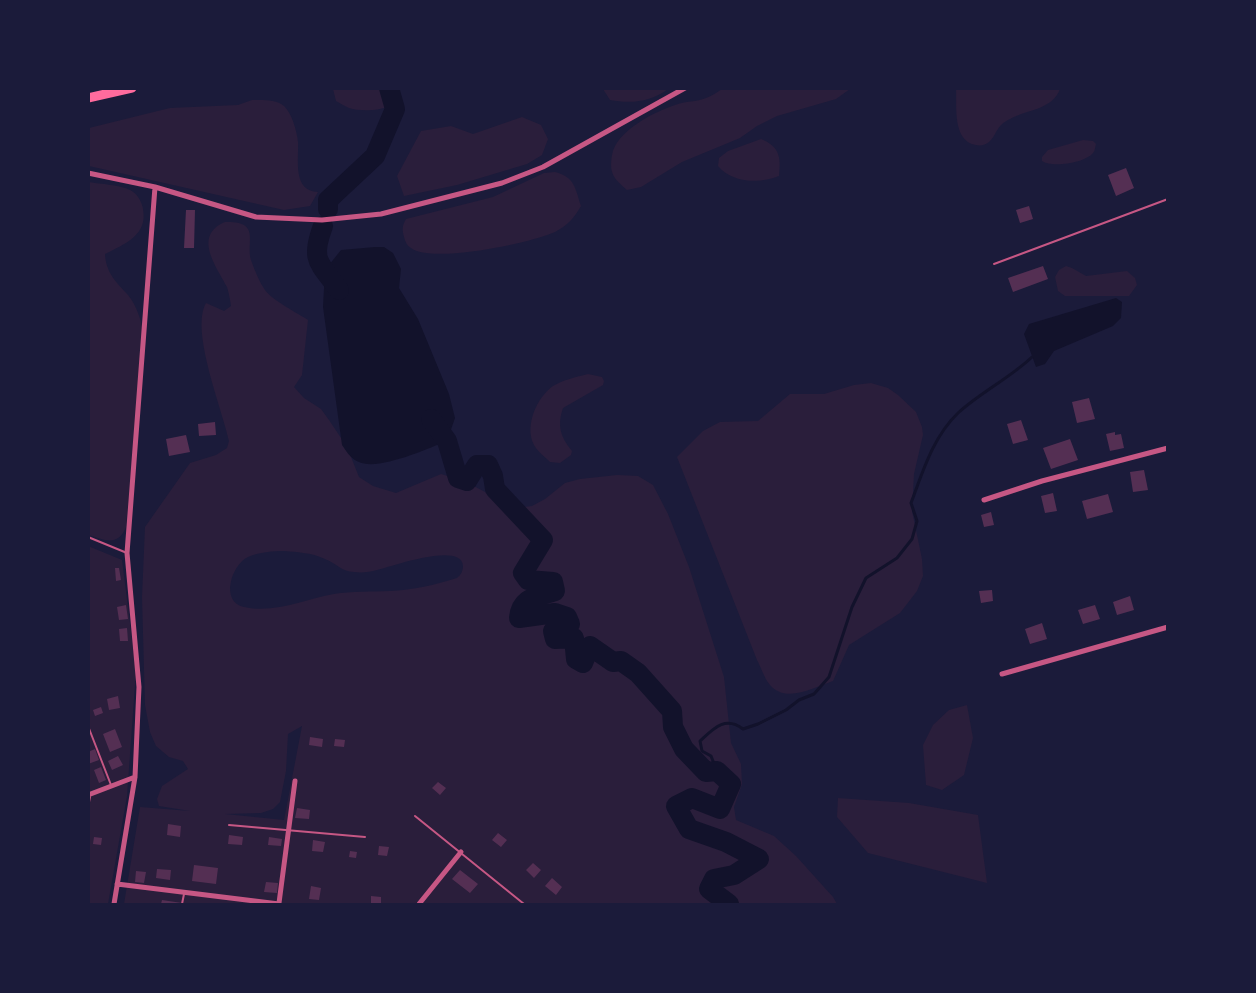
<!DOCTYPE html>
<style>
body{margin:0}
#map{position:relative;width:1256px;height:993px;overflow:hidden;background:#1b1b3a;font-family:"DejaVu Sans",sans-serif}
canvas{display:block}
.frame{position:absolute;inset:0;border:90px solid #1b1b3a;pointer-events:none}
</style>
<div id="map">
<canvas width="1256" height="993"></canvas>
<div class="frame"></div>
</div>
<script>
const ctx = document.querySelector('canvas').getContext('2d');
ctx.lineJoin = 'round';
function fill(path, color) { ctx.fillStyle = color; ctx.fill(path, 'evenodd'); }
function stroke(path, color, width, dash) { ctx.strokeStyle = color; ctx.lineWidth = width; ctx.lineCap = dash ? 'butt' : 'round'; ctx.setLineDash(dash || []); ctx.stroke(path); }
fill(new Path2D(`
 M333,89H400C402,111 365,113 349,108C344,106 340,103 336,101Z
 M603,89H668C651,102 631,104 610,100Z
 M722,89H850L836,99L777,116L757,126L740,138L682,162L641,187L627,190C613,178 609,173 612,155C616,131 654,112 675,105C685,101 697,102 706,98C712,96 717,92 722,89Z
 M956,89V88L1060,89C1052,110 1028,109 1010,119C995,126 998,134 989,142C985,145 981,146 976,145C952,141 957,106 956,89Z
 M252,100C262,100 276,99 284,106C292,113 297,132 298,142C299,159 292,191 318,192L310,206L284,210L89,166V128L170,108L238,105Z
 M522,117L541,125L548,139L542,155L527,164L457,185L404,196L397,176L421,131L451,126L473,134Z
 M761,139C780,147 781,157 779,176C760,184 732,183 718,166L719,158L728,151Z
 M1083,140L1093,141L1096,144C1095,147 1095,151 1093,153C1085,163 1052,168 1042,161V157L1048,150Z
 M555,172C575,177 575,188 581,206C575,217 567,226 555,232C531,243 432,264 411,248C407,246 405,241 404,237C402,229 402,226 406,219L493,197L544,173Z
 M89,182C100,184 121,185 130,190C137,193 142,202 143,209C148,235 125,244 105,254C106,273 116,282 128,295C137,306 141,320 144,334L126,527C118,547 104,540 89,535Z
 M225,222C261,221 246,241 251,260C254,269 260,283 265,290C272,300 297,313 308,320L302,375L294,387L304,398L321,409L329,420L347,447L359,477L373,486L396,493L441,474L464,481L487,493L504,506L516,508L532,506L545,499L565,483L580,479L617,475L638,476L653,485L668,514L689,567L724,677L731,743L741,764L742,784L734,807L736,820L774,836L796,856L833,897L837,904H124L140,807L190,811L159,806L157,799L162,786L188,769L183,761L169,757L156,746L150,732L145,705L142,597L145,527L190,463L216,455L227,448L229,441C222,408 190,331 206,303L224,311L231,306C230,300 229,293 227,287C217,267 192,236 225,222ZM284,551C299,552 312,553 325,559C336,563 342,572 354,572C362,573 370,572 377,570C390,567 462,541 463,566C463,571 461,575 457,578C435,585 413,590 390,591C372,592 352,591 334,594C305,599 275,614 244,607C220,602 231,565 248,557C259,552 273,551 284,551ZM302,726L284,820L225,814L261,813L273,809L280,802L286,771L288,734Z
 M1066,266L1072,268L1086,276L1127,271L1135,278L1137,285L1129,296H1065L1058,291L1055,277L1059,270Z
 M588,374L602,377L604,381L603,385L563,408C557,425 560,437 572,451L571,455L560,463L550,462C545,457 537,451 534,445C524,426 537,397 553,386C563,380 576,377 588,374Z
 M871,383L888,388L898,395L916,412L922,427L923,435L914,474L912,511L922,559L923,576L917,591L900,613L849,645L833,681C815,687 786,704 770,685C764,678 761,667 757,660L677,457L703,431L720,422L758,421L790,394H824L854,385Z
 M88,546L122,560L136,671L127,796L108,904H89Z
 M967,705L973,738L964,775L942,790L926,785L923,745L933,725L949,710Z
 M838,798L909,803L978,815L987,883L868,853L837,817Z`), '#2a1e3b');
fill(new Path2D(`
 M375,247H384L393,253L401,269L399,288L418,319L449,394L455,418L447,441C427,449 378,471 359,462C351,459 346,451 342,445L323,307L325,270L341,250Z
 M1116,298L1122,302L1121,318L1113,326L1054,351L1045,364L1036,367L1024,334L1029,324Z`), '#12122b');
stroke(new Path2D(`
 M717,771L711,756L702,751L700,741C713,729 725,715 743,729L758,724L786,710L799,700L814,694L829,677L852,607L866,578L897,558L912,539L917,521L911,503C923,471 933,437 958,413C981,392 1010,378 1032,357`), '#12122b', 3);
stroke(new Path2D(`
 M328,209V200L375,156L395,109L389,88
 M323,226C310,261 319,262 339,290
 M431,419L447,441L458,478L467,481L477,465H488L493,476L495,489L543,540L523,573L528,580L553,582L555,591C538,597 521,596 519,618L555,613L567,617L570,624L553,631L555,639L574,638L576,659L583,663L590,646L613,662L621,661L638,673L672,711L673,727L684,749L706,772L717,771L731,784L720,809L692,798L676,806L689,829L726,842L759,859L734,875L714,879L709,889L729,904`), '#12122b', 20);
fill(new Path2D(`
 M1126,168L1134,188L1116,196L1108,175Z
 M1029,206L1033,219L1020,223L1016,210Z
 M186,210H195L194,248H184Z
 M1043,266L1048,279L1013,292L1008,278Z
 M1089,398L1095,419L1077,423L1072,402Z
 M1021,420L1028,440L1013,444L1007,424Z
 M215,422L216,435L199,436L198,424Z
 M1115,432V435L1121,434L1124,448L1110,451L1106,434Z
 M186,435L190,452L169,456L166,439Z
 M1070,439L1078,460L1051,469L1043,448Z
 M1144,470L1148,490L1133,492L1130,472Z
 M1053,493L1057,511L1045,513L1041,496Z
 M1108,494L1113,512L1087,519L1082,501Z
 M991,512L994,525L984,527L981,515Z
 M115,568H119L121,580L116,581Z
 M992,590L993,601L981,603L979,591Z
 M1130,596L1134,610L1117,615L1113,602Z
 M126,605L128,619L119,620L117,607Z
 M1095,605L1100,619L1083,624L1078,610Z
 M1042,623L1047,639L1030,644L1025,629Z
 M127,628L128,641H120L119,629Z
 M118,696L120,708L109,710L107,699Z
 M101,707L103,713L95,716L93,710Z
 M115,729L122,747L110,752L103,734Z
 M310,737L323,739L322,747L309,745Z
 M335,739L345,740L344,747L334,746Z
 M95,749L99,760L88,764V752Z
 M118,756L123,765L112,770L108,761Z
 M101,767L106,780L99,783L94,770Z
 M438,782L446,788L440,795L432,788Z
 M297,808L310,810L309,819L295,818Z
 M168,824L181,826L180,837L167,835Z
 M498,833L507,840L501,847L492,840Z
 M229,835L243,837L242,845L228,844Z
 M94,837L102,838L101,845L93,844Z
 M269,837L282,839L281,846L268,845Z
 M313,840L325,842L323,852L312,851Z
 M379,846L389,847L387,856L378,855Z
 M350,851L357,852L356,858L349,857Z
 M533,863L541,870L534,878L526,870Z
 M194,865L218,868L216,884L192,881Z
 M157,869L171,870L170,880L156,878Z
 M460,870L478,884L470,893L452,879Z
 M136,871L146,872L144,883L135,882Z
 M552,878L562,887L556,895L545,886Z
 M266,882L278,883L277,893L264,892Z
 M311,886L321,888L319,900L309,899Z
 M371,896L381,897V904H371Z
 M162,900L182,903V904H161Z`), '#542f53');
stroke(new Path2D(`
 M994,264L1168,199
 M88,537L127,553
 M88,726L111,785
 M88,807L90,797
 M415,816L524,904
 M229,825L365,837
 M182,904L184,894`), '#c65784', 2);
stroke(new Path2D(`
 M88,173L155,187L256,217L322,220L381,214L502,183L543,167L685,88
 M984,500L1042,481L1168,448
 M1002,674L1168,627
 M88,795L135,777
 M117,884L279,904
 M279,903L295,781
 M114,904L135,777L139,687L127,553L155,187
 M419,904L461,852`), '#c65784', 5);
stroke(new Path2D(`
 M88,98L132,88`), '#ff6b9d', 9);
</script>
